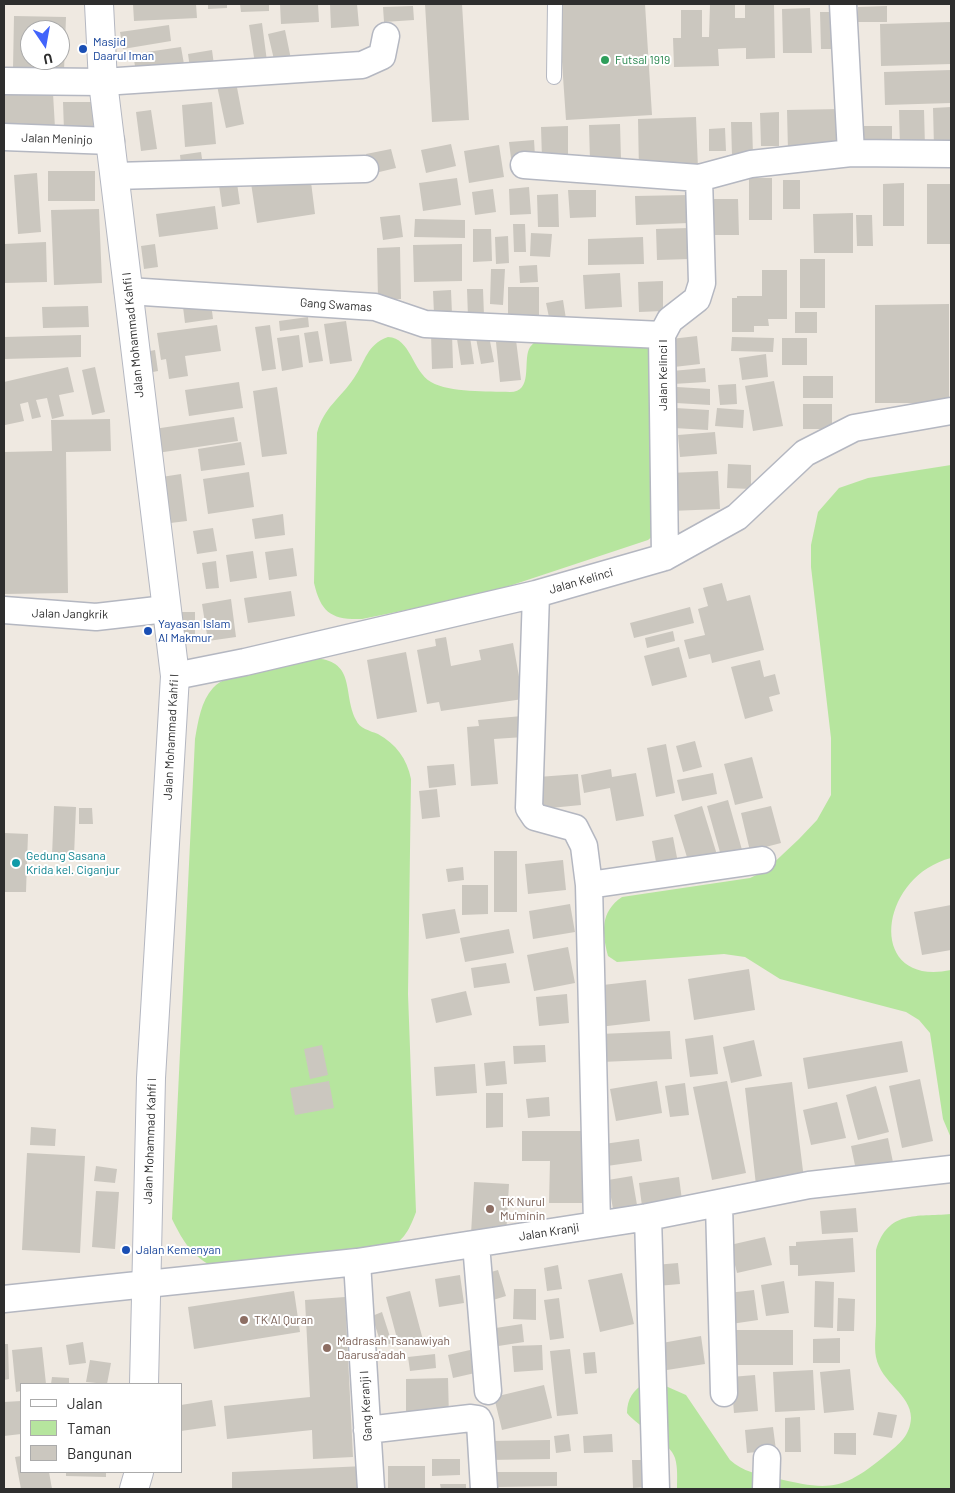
<!DOCTYPE html>
<style>
body{margin:0}
#map{position:relative;width:955px;height:1493px;overflow:hidden;background:#efe9e1;font-family:Barlow,sans-serif}
canvas{display:block}
.frame{position:absolute;inset:0;border:5px solid #2e2e2e;pointer-events:none}
.legend{position:absolute;left:20px;top:1383px;width:162px;height:90px;box-sizing:border-box;background:#fff;border:1px solid #ababab;margin:0;padding:6px 9px;list-style:none;font-size:15px;color:#2e2e2e}
.legend li{display:flex;align-items:center;gap:10px;height:25px}
.legend b{width:25px;border:1px solid #ababab}
.north{position:absolute;left:20px;top:20px;width:50px;height:50px;box-sizing:border-box;background:#fff;border:1px solid #ababab;border-radius:50%;rotate:168deg;font-size:14px;font-weight:700;line-height:20px;text-align:center;color:#2e2e2e}
.north::after{content:'';display:block;margin:auto;width:18px;height:22px;background:#4264fb;clip-path:polygon(50% 0,100% 100%,50% 72%,0 100%)}
</style>
<div id="map">
<canvas width="955" height="1493"></canvas>
<div class="frame"></div>
<ul class="legend">
<li><b style="height:6px;background:#fff"></b>Jalan</li>
<li><b style="height:14px;background:#b6e59e"></b>Taman</li>
<li><b style="height:14px;background:#cbc7bf"></b>Bangunan</li>
</ul>
<div class="north">U</div>
</div>
<script>
const ctx = document.querySelector('canvas').getContext('2d');
ctx.lineJoin = 'round';
function fill(path, color) { ctx.fillStyle = color; ctx.fill(path, 'evenodd'); }
function stroke(path, color, width, dash) { ctx.strokeStyle = color; ctx.lineWidth = width; ctx.lineCap = dash ? 'butt' : 'round'; ctx.setLineDash(dash || []); ctx.stroke(path); }
function drawText(font, color, halo, rows, align = 'center') {
  ctx.font = font + ' Barlow,sans-serif'; ctx.lineWidth = 4; ctx.setLineDash([]); ctx.textBaseline = 'middle'; ctx.strokeStyle = halo; ctx.fillStyle = color; for (const [text, x, y, turn = 0] of rows) {
    ctx.save(); ctx.translate(x, y); ctx.rotate((+turn || 0) * Math.PI / 180); ctx.textAlign = isNaN(turn) ? turn : align; if (halo) ctx.strokeText(text, 0, 0); ctx.fillText(text, 0, 0); ctx.restore();
  }
}
fill(new Path2D(`
 M388,337C411,338 412,371 431,382C450,393 488,391 510,392C533,392 523,363 529,349C530,346 534,343 537,340L646,344L650,350L654,535L648,540L485,594L362,619C332,620 321,613 314,583L317,433C324,407 340,399 354,378C366,361 366,345 388,337Z
 M951,465V858C877,877 866,988 951,970V1138L943,1119L930,1033L919,1020L906,1012L780,979L745,957L724,954L617,962L608,956C602,932 600,912 622,897L750,878L765,871L799,839L817,820L831,795V738L811,567V545L818,512L839,488L868,478Z
 M312,658C357,660 342,692 356,720C359,728 370,731 378,734C396,744 407,759 411,779L408,994L416,1212C408,1234 403,1240 384,1253L208,1264C189,1252 182,1239 172,1219L195,739C198,722 201,701 213,688C227,671 289,664 312,658Z
 M951,1214V1489H677C677,1479 678,1468 675,1458C671,1443 638,1427 627,1413C627,1399 633,1390 645,1383L661,1384L686,1395L730,1460C743,1472 758,1474 775,1478C829,1491 843,1491 887,1454C899,1444 910,1436 911,1418C911,1394 881,1383 876,1357C874,1346 876,1333 876,1322C876,1298 876,1274 876,1250C888,1210 916,1217 951,1214Z`), '#b6e59e');
fill(new Path2D(`
 M133,4H196L197,18L134,21Z
 M208,4H227V8L208,9Z
 M240,4H269V11L241,12Z
 M280,4H318L319,22L281,24Z
 M330,4H357L359,26L331,28Z
 M425,4H462L469,120L432,122Z
 M558,4H645L652,115L566,120Z
 M710,4H735V18H745V4H774L775,58L746,59V48L718,49L719,66L674,67L673,38H681V10H702V37H709Z
 M413,6L414,20L384,22L383,7Z
 M887,6V22H858V7Z
 M810,8L812,53H783L782,9Z
 M820,12H836L837,49H821Z
 M14,16L66,17L64,71L13,69ZM30,30H60V60H30Z
 M951,22V64L881,66L880,24Z
 M262,23L268,69L256,70L249,25Z
 M169,25L171,41L123,49L120,32Z
 M285,30L292,64L276,68L268,34Z
 M181,47L185,70L137,78L133,54Z
 M212,50L214,65L190,68L188,54Z
 M951,70V103L885,105L884,72Z
 M235,77L244,124L226,128L216,81Z
 M53,93L55,128L4,131V95Z
 M63,102H93V130L64,131Z
 M212,102L216,144L185,147L182,105Z
 M951,107V146L934,147L933,108Z
 M841,109L842,149L788,151L787,110Z
 M151,110L157,149L141,151L136,112Z
 M899,110H924L925,147L900,148Z
 M779,112V146H761L760,113Z
 M696,117L698,169L639,171L638,119Z
 M731,122H752L753,155L732,156Z
 M620,124L621,160L590,161L589,125Z
 M568,126V158L542,159L541,127Z
 M860,126H892V147L860,148Z
 M725,128L726,151H709V129Z
 M534,140L535,156L511,158L509,142Z
 M451,144L456,166L426,173L421,150Z
 M499,145L504,177L469,183L464,151Z
 M391,149L396,168L371,174L366,154Z
 M201,152L204,172L182,174L180,155Z
 M48,171H95V201H48Z
 M37,173L41,232L18,234L14,175Z
 M310,174L315,214L257,223L251,183Z
 M236,176L240,204L222,207L218,178Z
 M457,178L461,205L423,211L419,183Z
 M749,178H772V220H749Z
 M783,180H800V209H783Z
 M904,183V226H883V184Z
 M927,184H951V244H927Z
 M529,187L531,214L510,215L509,189Z
 M493,189L496,212L475,215L472,192Z
 M568,190H596V217L570,218Z
 M558,194L559,227H538L537,195Z
 M689,195V223L636,225L635,196Z
 M713,199H738L739,235H713Z
 M215,206L218,229L159,237L156,214Z
 M99,209L102,283L54,285L51,210Z
 M853,213V253H814L813,214Z
 M400,215L403,237L383,240L380,217Z
 M856,215H872L873,246H857Z
 M415,219L465,220V238L414,237Z
 M513,224H525L526,252H514Z
 M689,228L690,259L657,260L656,229Z
 M473,229H491L492,261L473,262Z
 M531,233L552,234L550,257L530,256Z
 M508,236L509,263L496,264L495,237Z
 M643,237L644,264L588,265V239Z
 M46,242L47,282L4,283V244Z
 M155,244L158,267L144,269L141,246Z
 M462,244V281L414,282L413,245Z
 M400,247L401,299L378,300L377,248Z
 M800,259H825V308H800Z
 M537,265L538,282L520,283L519,266Z
 M491,269H505L503,305L490,304Z
 M762,270H787V319H768L769,326H754V332H732V298H737V296H762Z
 M620,273L622,307L585,309L583,275Z
 M663,281V311L639,312L638,282Z
 M508,287H539V318H508Z
 M467,289H483L484,316L468,317Z
 M451,290L452,314H434L433,291Z
 M563,300L566,319L550,322L546,303Z
 M211,303L213,319L185,323L183,307Z
 M949,304V403H875V305Z
 M88,306L89,327L43,328L42,307Z
 M795,312H817V333H795Z
 M308,317L309,327L280,331L279,321Z
 M346,321L352,361L330,364L324,324Z
 M217,325L221,351L185,356L188,376L169,379L166,359L161,360L157,333Z
 M270,325L276,369L262,371L255,327Z
 M318,331L323,361L309,363L304,333Z
 M452,333L453,368L432,369L431,334Z
 M81,335V357L4,359V337Z
 M299,335L303,367L282,371L277,338Z
 M489,336L494,362L481,364L476,338Z
 M697,336L700,364L674,367L671,339Z
 M470,337L474,364L461,365L457,339Z
 M732,337L774,338L773,352L731,351Z
 M782,338H807V365H782Z
 M516,340L521,380L500,382L496,342Z
 M155,350L158,371L148,373L145,352Z
 M766,354L768,377L742,380L739,358Z
 M68,367L74,392L59,395L64,416L52,419L47,398L36,400L41,417L32,419L28,402L20,404L24,421L5,425L4,382Z
 M95,367L105,412L92,415L82,370Z
 M705,368L706,382L673,384L672,371Z
 M803,376H833V398H803Z
 M774,381L783,426L753,431L745,386Z
 M239,382L243,408L189,416L185,390Z
 M736,384L737,404L720,405L718,385Z
 M277,387L287,454L262,457L253,391Z
 M677,387L710,389V405L676,403Z
 M803,404H832V429H803Z
 M675,408L709,410L708,430L674,428Z
 M717,408L744,410L743,428L715,426Z
 M234,417L238,441L157,453L154,429Z
 M110,419L111,451L66,452L68,593L4,594V452L52,451L51,420Z
 M715,432L717,454L680,457L678,435Z
 M241,442L245,465L201,471L198,449Z
 M728,464L751,465V489L727,488Z
 M718,471L720,509L671,511L669,473Z
 M249,472L254,507L208,514L203,479Z
 M181,474L187,521L162,524L155,478Z
 M283,514L285,535L255,539L252,519Z
 M213,528L217,551L197,554L193,531Z
 M293,548L297,576L269,580L265,552Z
 M253,551L257,578L230,582L226,555Z
 M216,561L219,588L206,589L202,563Z
 M722,583L727,601L750,595L764,650L712,663L710,654L689,659L684,640L705,635L698,609L708,606L703,588Z
 M291,591L295,616L248,623L244,598Z
 M231,599L236,637L208,641L202,604Z
 M690,607L694,623L634,638L630,623Z
 M182,612H195V640L182,639Z
 M673,631L675,641L647,648L645,638Z
 M446,637L451,666L481,660L479,650L513,643L523,699L441,711L439,702L427,704L417,650L436,646L435,639Z
 M679,647L687,677L652,686L644,656Z
 M406,652L417,712L377,719L367,660Z
 M760,660L764,677L775,674L780,694L769,697L773,711L745,719L731,667Z
 M522,716L524,737L494,739L498,784L471,786L467,727L479,726L478,720Z
 M695,741L702,767L683,772L676,746Z
 M666,744L675,793L656,797L647,748Z
 M752,757L763,798L735,805L724,764Z
 M454,764L456,785L429,788L427,766Z
 M611,769L612,777L636,773L644,816L616,821L610,788L584,793L581,775Z
 M713,773L717,794L682,801L677,780Z
 M578,774L581,805L540,809L538,777Z
 M437,789L440,817L422,819L419,791Z
 M728,800L744,857L723,863L707,806Z
 M54,806L76,807L74,856H52Z
 M702,806L718,858L690,867L674,815Z
 M771,806L781,843L750,851L741,813Z
 M79,808H92L93,824H79Z
 M4,833L28,834L26,892H4Z
 M673,837L679,868L658,872L652,841Z
 M494,851H517V912H494Z
 M563,860L566,890L528,894L525,864Z
 M463,867L464,880L448,882L446,869Z
 M462,885H488V914L462,915Z
 M570,904L575,932L533,939L529,911Z
 M951,905V950L922,955L914,912Z
 M455,909L460,933L426,939L422,914Z
 M509,929L514,953L465,962L460,938Z
 M568,947L575,983L534,991L527,955Z
 M506,963L510,983L474,988L471,968Z
 M749,969L755,1010L694,1020L688,979Z
 M646,980L650,1021L599,1027L594,986Z
 M466,991L472,1015L436,1023L431,999Z
 M567,994L569,1023L539,1026L536,997Z
 M670,1031L672,1059L601,1062L600,1034Z
 M713,1035L718,1074L690,1077L685,1039Z
 M754,1040L762,1076L731,1083L723,1047Z
 M902,1041L908,1072L808,1089L803,1058Z
 M322,1045L328,1075L310,1079L304,1049Z
 M545,1045L546,1062L514,1064L513,1046Z
 M505,1061L507,1084L486,1086L484,1063Z
 M475,1064L477,1093L436,1096L434,1067Z
 M920,1079L933,1141L902,1148L889,1086Z
 M329,1081L334,1108L295,1115L290,1088Z
 M657,1081L662,1113L616,1121L610,1089Z
 M727,1081L746,1173L712,1180L693,1087Z
 M792,1082L804,1179L756,1185L745,1088Z
 M685,1083L689,1115L670,1117L665,1086Z
 M876,1086L889,1132L858,1140L846,1095Z
 M486,1093H503V1127L486,1128Z
 M549,1097L550,1116L528,1118L526,1099Z
 M837,1102L846,1138L811,1145L803,1110Z
 M31,1127L56,1129L55,1146L30,1145Z
 M522,1131H586L585,1203H549L550,1161H522Z
 M888,1138L894,1167L857,1175L851,1146Z
 M639,1139L642,1161L607,1166L604,1144Z
 M27,1153L85,1156L80,1253L22,1250Z
 M96,1166L117,1169L115,1183L94,1181Z
 M632,1176L637,1205L613,1209L608,1180Z
 M679,1177L683,1208L643,1214L639,1183Z
 M474,1182L509,1184L506,1236L471,1234Z
 M96,1191L119,1192L115,1249L92,1247Z
 M856,1208L858,1232L822,1234L820,1211Z
 M765,1237L772,1265L737,1273L730,1245Z
 M853,1238L855,1272L798,1276V1265H790L789,1246H796V1242Z
 M678,1263L680,1284L657,1286L655,1265Z
 M558,1265L562,1289L547,1291L544,1268Z
 M498,1270L506,1296L493,1300L484,1274Z
 M622,1273L634,1324L600,1332L588,1280Z
 M460,1275L464,1303L439,1307L435,1279Z
 M784,1281L789,1313L766,1316L761,1285Z
 M815,1281L834,1282L833,1328L814,1327Z
 M514,1289H536V1320L513,1319Z
 M754,1290L758,1320L731,1324L728,1293Z
 M294,1291L300,1332L194,1349L188,1307Z
 M410,1291L423,1340L399,1346L386,1297Z
 M345,1297L353,1457L313,1459L312,1430L227,1439L224,1406L310,1397L305,1300Z
 M559,1298L564,1338L550,1340L544,1300Z
 M838,1298L855,1299L854,1331H837Z
 M382,1312L392,1343L382,1347L372,1316Z
 M522,1324L524,1342L492,1347L489,1329Z
 M736,1330H793V1365H736Z
 M701,1336L705,1364L667,1370L662,1343Z
 M840,1338V1363H813V1339Z
 M83,1342L86,1363L69,1365L66,1345Z
 M4,1344H8L9,1379L4,1380Z
 M542,1345L543,1370L514,1372L512,1346Z
 M42,1347L46,1384H21V1391L16,1392L12,1350Z
 M570,1349L578,1414L557,1416L550,1351Z
 M470,1350L475,1373L453,1378L448,1355Z
 M595,1352L597,1373L585,1374L583,1353Z
 M435,1354L436,1368L410,1371L408,1357Z
 M90,1360L111,1363L107,1384L86,1382Z
 M850,1369L854,1410L824,1413L820,1372Z
 M813,1370L815,1410L775,1412L773,1372Z
 M755,1375L758,1411L734,1413L731,1377Z
 M52,1377L69,1378V1384H51Z
 M448,1378L449,1418H406V1379Z
 M544,1385L552,1418L502,1430L494,1397Z
 M212,1400L216,1426L181,1431V1405Z
 M21,1401V1434L4,1436V1402Z
 M878,1412L897,1415L892,1438L873,1435Z
 M800,1417L801,1452H785V1418Z
 M773,1427L776,1450L747,1453L745,1430Z
 M834,1433H856V1455L834,1454Z
 M569,1434L571,1451L556,1453L554,1436Z
 M612,1434L613,1452L584,1453L583,1436Z
 M550,1440V1459L488,1460V1441Z
 M21,1456V1472H49L52,1489H21L15,1457Z
 M432,1459H460V1475L432,1476Z
 M632,1460H646L647,1487L633,1488Z
 M365,1466L366,1489H232V1472Z
 M388,1466H425V1489H388Z
 M66,1472H106V1477L66,1476Z
 M494,1472H557V1486L494,1487Z
 M440,1484H466V1489H441Z`), '#cbc7bf');
const lane = new Path2D(`
 M554,77L555,4`);
const street = new Path2D(`
 M843,4L851,153
 M4,81L103,82L362,65L382,56L386,36
 M4,137L111,141
 M524,165L699,178
 M115,176L365,169
 M128,291L375,307L425,324L662,335
 M665,557L662,335L670,320L697,299L702,283L699,178L751,164L851,153L951,154
 M536,594L529,808L535,817L575,828L584,846L589,885L597,1224
 M4,610L96,617L166,609
 M175,676L245,662L536,594L665,557L737,517L805,453L854,428L951,411
 M589,885L762,860
 M719,1204L724,1393
 M648,1217L656,1489
 M476,1244L488,1391
 M357,1262L371,1489
 M4,1299L357,1262L648,1217L809,1185L951,1169
 M367,1430L471,1418L478,1419L480,1423L484,1489
 M766,1489L767,1458`);
const secondary = new Path2D(`
 M99,4L103,82L175,676L151,1078L144,1384
 M134,1489L139,1472`);
stroke(lane, '#b4b7c1', 16);
stroke(street, '#b4b7c1', 29);
stroke(secondary, '#b4b7c1', 30);
stroke(lane, '#fff', 14);
stroke(street, '#fff', 26);
stroke(secondary, '#fff', 28);
for (const [x, y, r, color] of [
 [83,49,5,"#1a4fb4"],
 [605,60,5,"#2e9e5b"],
 [148,631,5,"#1a4fb4"],
 [16,863,5,"#0f9aa8"],
 [490,1209,5,"#8d6e63"],
 [126,1250,5,"#1a4fb4"],
 [244,1320,5,"#8d6e63"],
 [327,1348,5,"#8d6e63"]
]) { const dot = new Path2D(); dot.arc(x, y, r, 0, 2 * Math.PI); ctx.fillStyle = color; ctx.fill(dot); stroke(dot, '#fff', 2); }
drawText('12px', '#164399', '#fff', [
 ["Masjid",93,42],
 ["Daarul Iman",93,56],
 ["Yayasan Islam",158,624],
 ["Al Makmur",158,638],
 ["Jalan Kemenyan",136,1250]
], 'left');
drawText('12px', '#27864d', '#fff', [
 ["Futsal 1919",615,60]
], 'left');
drawText('12px', '#2e2e2e', '#fff', [
 ["Jalan Meninjo",57,139,2],
 ["Gang Swamas",336,305,4],
 ["Jalan Mohammad Kahfi I",133,335,-96],
 ["Jalan Kelinci I",663,375,-90],
 ["Jalan Kelinci",581,581,-16],
 ["Jalan Jangkrik",70,614,1],
 ["Jalan Mohammad Kahfi I",171,737,-87],
 ["Jalan Mohammad Kahfi I",150,1141,-88],
 ["Jalan Kranji",549,1232,-9],
 ["Gang Keranji I",366,1406,-93]
]);
drawText('12px', '#0d838f', '#fff', [
 ["Gedung Sasana",26,856],
 ["Krida kel. Ciganjur",26,870]
], 'left');
drawText('12px', '#785e54', '#fff', [
 ["TK Nurul",500,1202],
 ["Mu'minin",500,1216],
 ["TK Al Quran",254,1320],
 ["Madrasah Tsanawiyah",337,1341],
 ["Daarusa'adah",337,1355]
], 'left');
</script>
